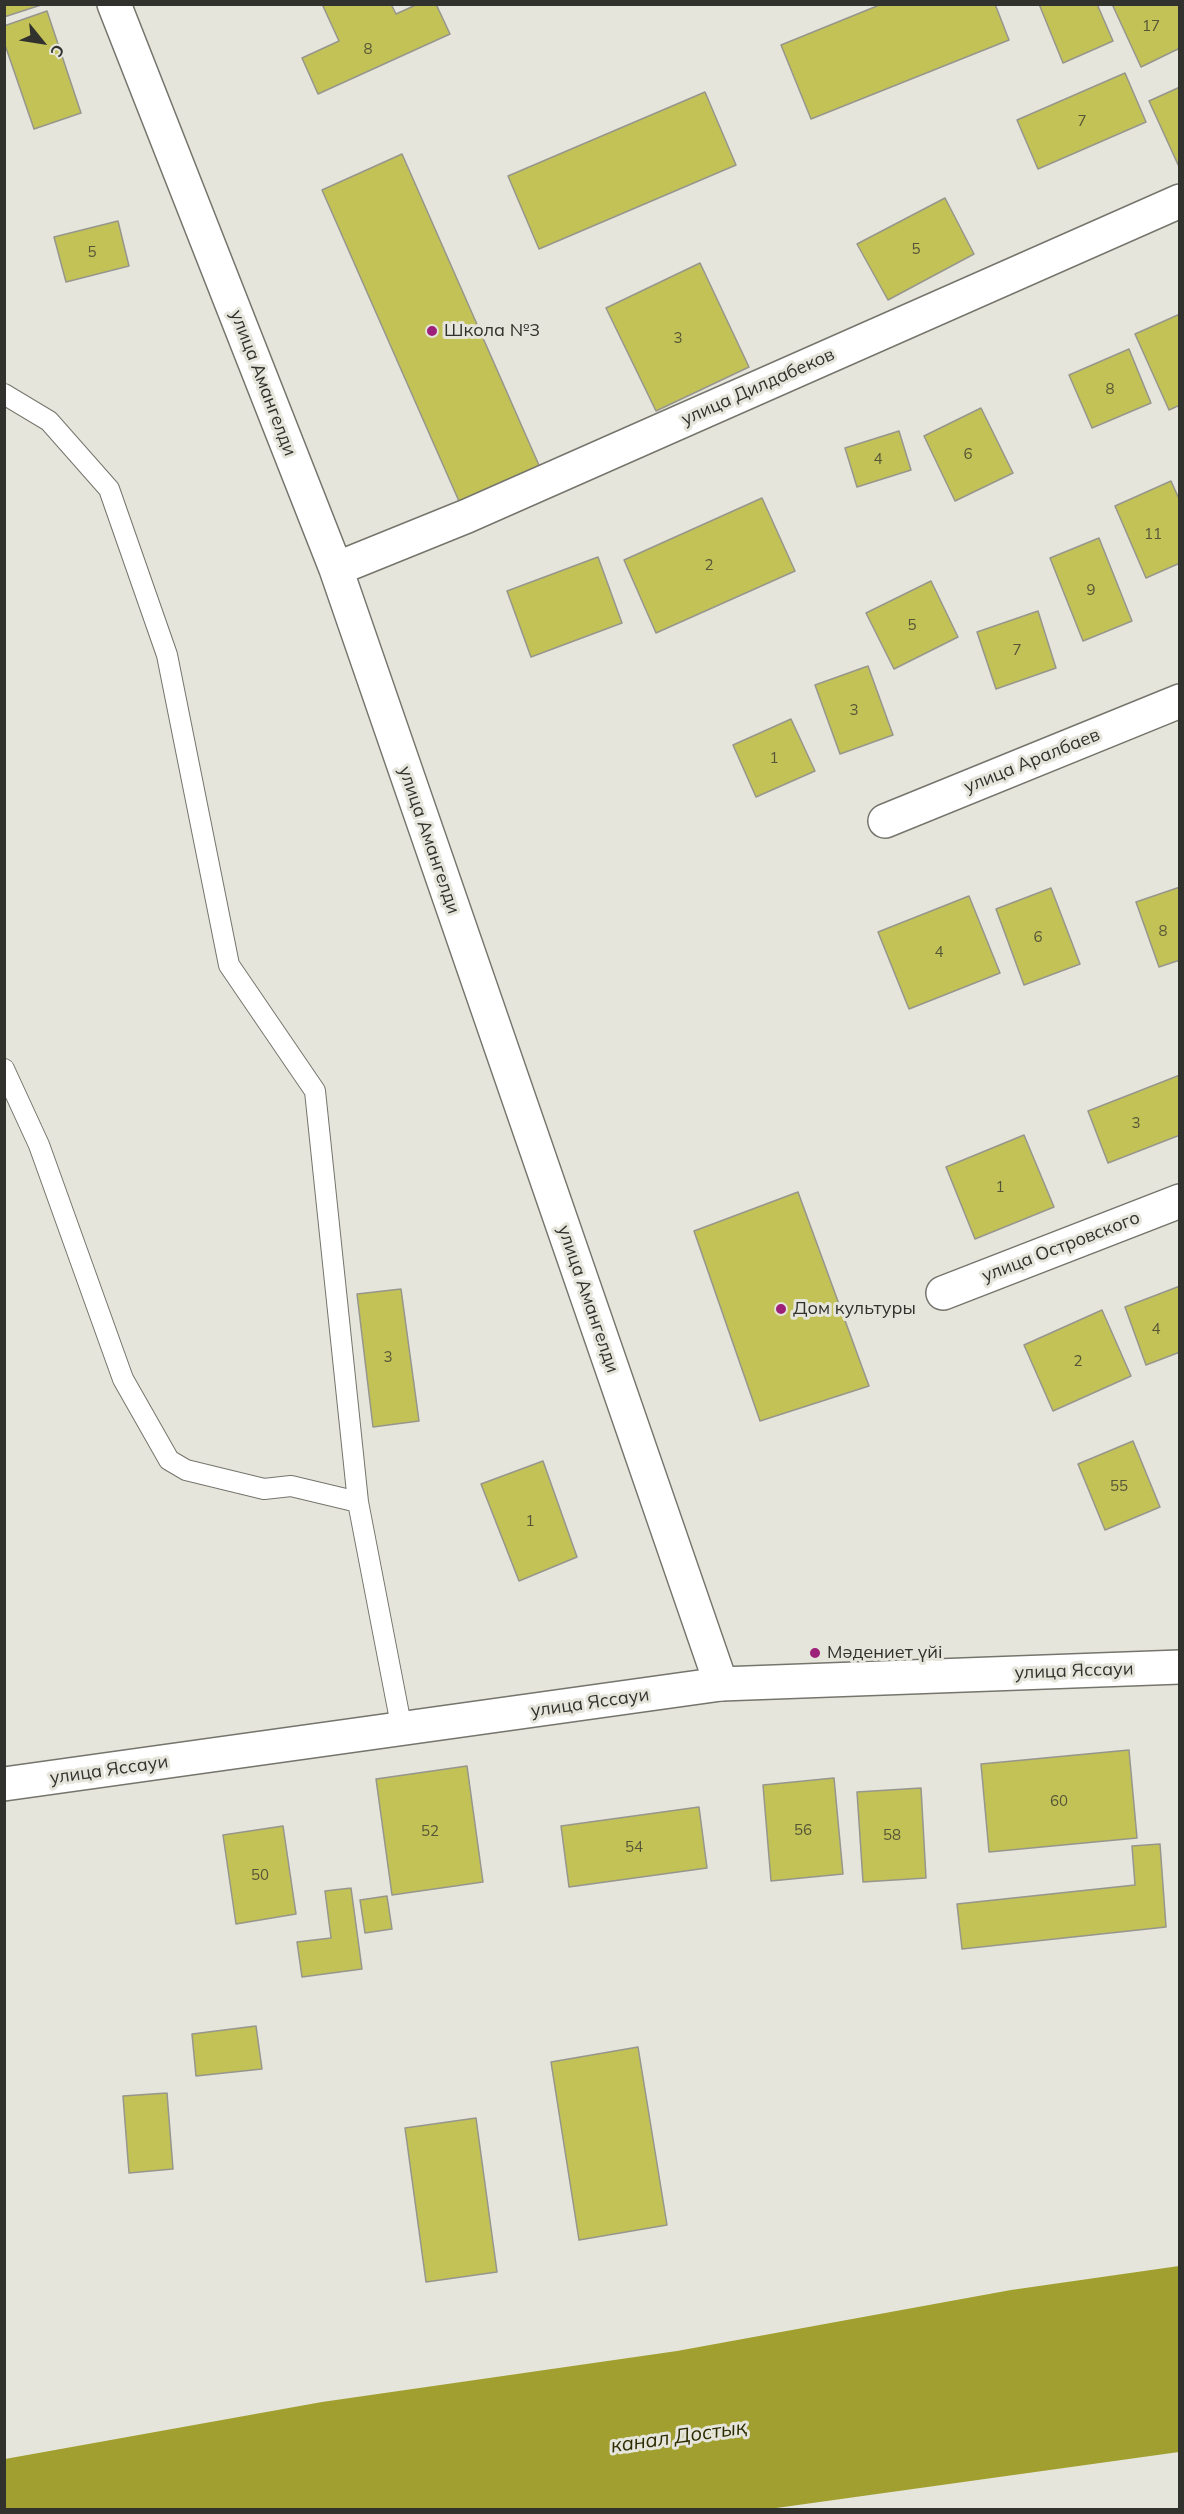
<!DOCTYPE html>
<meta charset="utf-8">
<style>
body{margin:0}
#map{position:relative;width:1184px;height:2514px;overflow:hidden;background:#e5e5db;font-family:Mulish,sans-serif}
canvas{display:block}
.frame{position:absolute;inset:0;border:6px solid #31312d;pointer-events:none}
.north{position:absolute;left:12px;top:12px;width:60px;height:60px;-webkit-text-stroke:4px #e5e5db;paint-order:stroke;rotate:120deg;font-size:16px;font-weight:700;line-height:24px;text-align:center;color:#31312d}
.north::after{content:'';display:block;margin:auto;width:21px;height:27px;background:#31312d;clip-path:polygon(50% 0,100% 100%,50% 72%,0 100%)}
</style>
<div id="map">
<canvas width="1184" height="2514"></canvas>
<div class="frame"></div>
<div class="north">С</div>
</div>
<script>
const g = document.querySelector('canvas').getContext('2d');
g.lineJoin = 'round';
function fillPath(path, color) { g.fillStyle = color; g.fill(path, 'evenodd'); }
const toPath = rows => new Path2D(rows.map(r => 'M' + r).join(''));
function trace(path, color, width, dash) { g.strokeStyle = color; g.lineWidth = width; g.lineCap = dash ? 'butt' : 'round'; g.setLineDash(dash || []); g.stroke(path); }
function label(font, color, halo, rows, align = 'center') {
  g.font = font + ' Mulish,sans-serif'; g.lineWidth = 6; g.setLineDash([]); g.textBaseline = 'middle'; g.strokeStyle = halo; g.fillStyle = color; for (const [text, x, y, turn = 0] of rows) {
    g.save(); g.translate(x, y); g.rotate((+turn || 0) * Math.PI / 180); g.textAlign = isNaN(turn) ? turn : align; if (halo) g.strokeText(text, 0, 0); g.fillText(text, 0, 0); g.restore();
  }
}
fillPath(toPath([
 [1179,2266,1179,2452,762,2510,5,2509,5,2459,322,2402,677,2351,1011,2290]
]), '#a19f30');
const building = toPath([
 [4,4,44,4,4,17,4,4],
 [322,4,391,4,396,14,418,4,436,4,450,34,318,94,302,58,339,41,322,4],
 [882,4,995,4,1009,40,811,119,781,45,882,4],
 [1039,4,1097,4,1113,41,1063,63,1039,4],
 [1112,4,1180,4,1180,48,1141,67,1112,4],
 [47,11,81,113,34,129,4,42,4,26,47,11],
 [1125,73,1146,122,1038,169,1017,120,1125,73],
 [1180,87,1180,169,1149,101,1180,87],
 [705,92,736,165,539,249,508,176,705,92],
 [402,154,542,472,462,508,322,190,402,154],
 [945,198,974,254,888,300,857,244,945,198],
 [118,221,129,266,66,282,54,237,118,221],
 [700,263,749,367,656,411,606,308,700,263],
 [1180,314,1180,405,1169,410,1135,334,1180,314],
 [1129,349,1151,403,1092,428,1069,375,1129,349],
 [981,408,1013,473,955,501,924,436,981,408],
 [899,431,911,470,857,487,845,448,899,431],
 [1171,481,1180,501,1180,563,1146,578,1115,506,1171,481],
 [762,498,795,571,656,633,624,560,762,498],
 [1099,538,1132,621,1083,641,1050,558,1099,538],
 [598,557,622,623,531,657,507,591,598,557],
 [931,581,958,637,894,669,866,613,931,581],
 [1038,611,1056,668,996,689,977,632,1038,611],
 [868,666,893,735,840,754,815,685,868,666],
 [791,719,815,771,756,797,733,745,791,719],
 [1180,887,1180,960,1159,967,1136,902,1180,887],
 [1051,888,1080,964,1024,985,996,909,1051,888],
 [969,896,1000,973,909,1009,878,932,969,896],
 [1180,1075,1180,1135,1108,1163,1088,1111,1180,1075],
 [1024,1135,1054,1207,975,1239,946,1167,1024,1135],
 [798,1192,869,1386,760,1421,694,1231,798,1192],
 [1180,1286,1180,1352,1146,1365,1125,1307,1180,1286],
 [401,1289,419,1421,373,1427,357,1294,401,1289],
 [1102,1310,1131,1376,1053,1411,1024,1345,1102,1310],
 [1133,1441,1160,1507,1105,1530,1078,1464,1133,1441],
 [543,1461,577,1557,519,1581,481,1484,543,1461],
 [1129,1750,1137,1838,989,1852,981,1764,1129,1750],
 [467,1766,483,1882,392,1895,376,1779,467,1766],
 [834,1778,843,1874,771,1881,763,1785,834,1778],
 [921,1788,926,1878,863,1882,857,1792,921,1788],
 [699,1807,707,1868,569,1887,561,1826,699,1807],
 [283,1826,296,1914,236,1924,223,1835,283,1826],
 [1160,1844,1166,1927,962,1949,957,1904,1135,1885,1132,1846,1160,1844],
 [351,1888,362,1969,302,1977,297,1942,331,1938,325,1891,351,1888],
 [387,1896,392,1929,365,1933,360,1900,387,1896],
 [256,2026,262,2069,196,2076,192,2034,256,2026],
 [638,2047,667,2225,579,2240,551,2062,638,2047],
 [167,2093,173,2169,129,2173,123,2096,167,2093],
 [476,2118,497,2272,426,2282,405,2128,476,2118]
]);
fillPath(building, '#c3c257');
trace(building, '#96968d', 1.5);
const lane = toPath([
 [4,394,49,421,109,489,167,655,229,965,315,1091,358,1502],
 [4,1069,39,1145,123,1379,169,1460,186,1470,264,1489,291,1486,358,1502,402,1730]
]);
const street = toPath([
 [114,4,336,569,721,1684],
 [336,569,467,516,1180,201],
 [885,821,1180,701],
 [943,1293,1180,1201]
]);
const secondary = toPath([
 [4,1784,721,1684,1180,1667]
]);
trace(lane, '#75756d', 22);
trace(street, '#75756d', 36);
trace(secondary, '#75756d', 36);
trace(lane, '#fff', 20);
trace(street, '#fff', 33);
trace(secondary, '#fff', 33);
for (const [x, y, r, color] of [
 [432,331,6,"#9d2178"],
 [781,1309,6,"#9d2178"],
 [815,1653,6,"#9d2178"]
]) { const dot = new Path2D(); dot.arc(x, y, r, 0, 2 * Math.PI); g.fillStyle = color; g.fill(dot); trace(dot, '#e5e5db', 2); }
label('15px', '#565538', null, [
 ["17",1151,26],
 ["8",368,49],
 ["7",1082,121],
 ["5",916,249],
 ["5",92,252],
 ["3",678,338],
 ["8",1110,389],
 ["6",968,454],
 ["4",878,459],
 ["11",1153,534],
 ["2",709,565],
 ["9",1091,590],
 ["5",912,625],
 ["7",1017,650],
 ["3",854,710],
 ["1",774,758],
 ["8",1163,931],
 ["6",1038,937],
 ["4",939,952],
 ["3",1136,1123],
 ["1",1000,1187],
 ["4",1156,1329],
 ["3",388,1357],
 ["2",1078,1361],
 ["55",1119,1486],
 ["1",530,1521],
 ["60",1059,1801],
 ["56",803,1830],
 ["52",430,1831],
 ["58",892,1835],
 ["54",634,1847],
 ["50",260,1875]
]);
label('18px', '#31312d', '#e5e5db', [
 ["Школа №3",444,331],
 ["Дом культуры",793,1309],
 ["Мәдениет үйі",827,1653]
], 'left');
label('18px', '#31312d', '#e5e5db', [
 ["улица Амангелди",263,383,69],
 ["улица Дилдабеков",758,387,-24],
 ["улица Аралбаев",1032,761,-22],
 ["улица Амангелди",429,840,71],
 ["улица Островского",1061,1247,-21],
 ["улица Амангелди",588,1299,71],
 ["улица Яссауи",1074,1671,-2],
 ["улица Яссауи",590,1703,-8],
 ["улица Яссауи",109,1770,-8]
]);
label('italic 20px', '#2d2c00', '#e5e5db', [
 ["канал Достық",679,2437,-8]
]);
</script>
